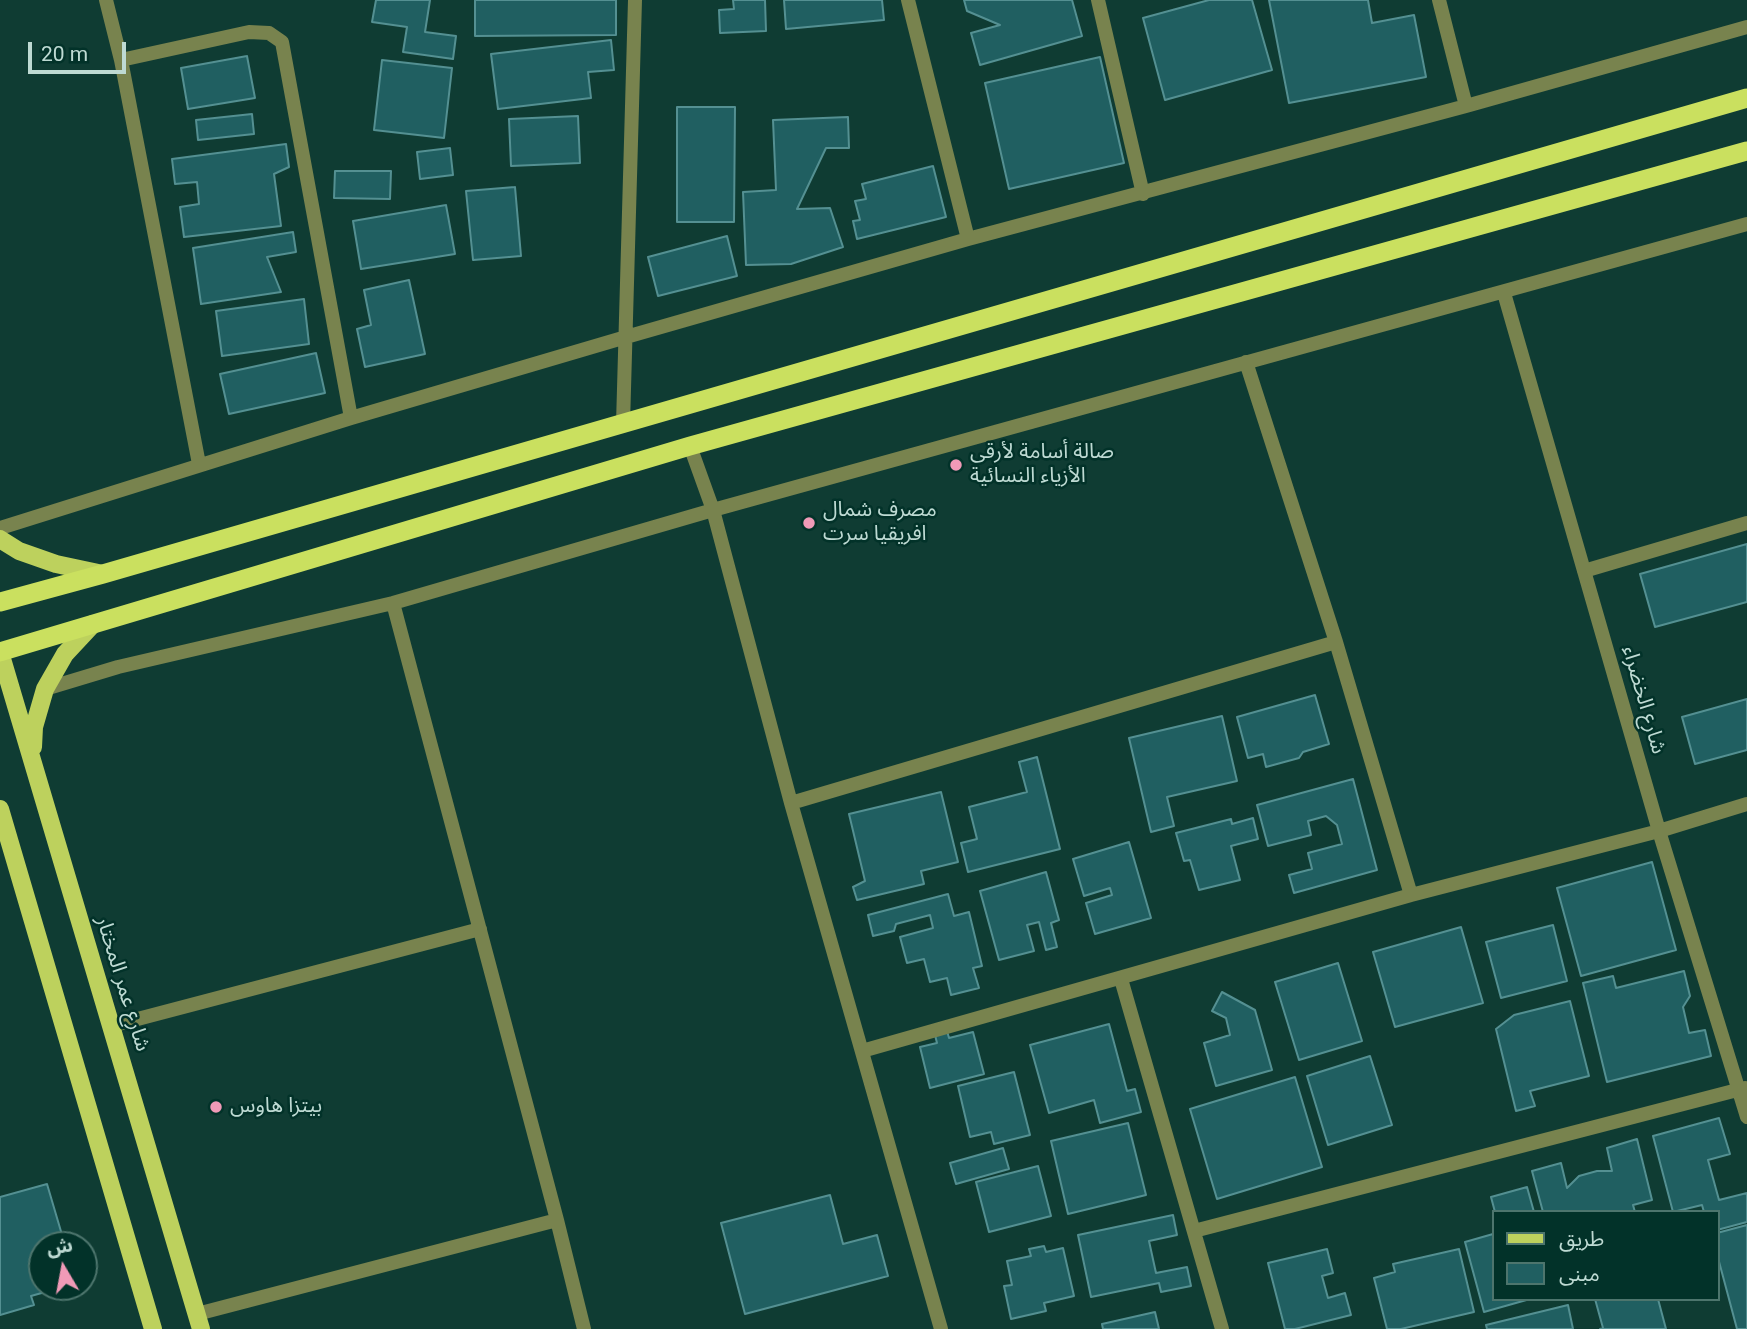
<!DOCTYPE html>
<meta charset="utf-8">
<style>
body{margin:0}
#map{position:relative;width:1747px;height:1329px;overflow:hidden;background:#0f3c33;font-family:Roboto,"Noto Sans Arabic",sans-serif}
canvas{display:block}
.legend{position:absolute;left:1492px;top:1210px;width:228px;height:91px;box-sizing:border-box;background:#023229;border:2px solid #4d756d;margin:0;padding:9px 12px;list-style:none;font-size:21px;color:#bedad3}
.legend li{display:flex;align-items:center;gap:14px;height:35px}
.legend b{width:35px;border:2px solid #4d756d}
.north{position:absolute;left:28px;top:1231px;width:70px;height:70px;box-sizing:border-box;background:#023229;border:2px solid #4d756d;border-radius:50%;rotate:350deg;font-size:19px;font-weight:700;line-height:28px;text-align:center;color:#bedad3}
.north::after{content:'';display:block;margin:auto;width:24px;height:32px;background:#f09ab7;clip-path:polygon(50% 0,100% 100%,50% 72%,0 100%)}
.scale{position:absolute;left:28px;top:42px;width:98px;height:32px;box-sizing:border-box;border:4px solid #bedad3;border-top:0;padding-left:9px;font-size:21px;line-height:24px;white-space:nowrap;color:#bedad3;-webkit-text-stroke:5px #023229;paint-order:stroke}
</style>
<div id="map">
<canvas width="1747" height="1329"></canvas>
<ul class="legend">
<li><b style="height:9px;background:#bdd15d"></b>طريق</li>
<li><b style="height:19px;background:#205f61"></b>مبنى</li>
</ul>
<div class="north">ش</div>
<div class="scale">20 m</div>
</div>
<script>
const g = document.querySelector('canvas').getContext('2d');
g.lineJoin = 'round';
function fillPath(path, color) { g.fillStyle = color; g.fill(path, 'evenodd'); }
const toPath = rows => new Path2D(rows.map(r => 'M' + r).join(''));
function trace(path, color, width, dash) { g.strokeStyle = color; g.lineWidth = width; g.lineCap = dash ? 'butt' : 'round'; g.setLineDash(dash || []); g.stroke(path); }
function label(font, color, halo, rows, align = 'center') {
  g.font = font + ' Roboto,"Noto Sans Arabic",sans-serif'; g.lineWidth = 5; g.setLineDash([]); g.textBaseline = 'middle'; g.strokeStyle = halo; g.fillStyle = color; for (const [text, x, y, turn = 0] of rows) {
    g.save(); g.translate(x, y); g.rotate((+turn || 0) * Math.PI / 180); g.textAlign = isNaN(turn) ? turn : align; if (halo) g.strokeText(text, 0, 0); g.fillText(text, 0, 0); g.restore();
  }
}
const building = toPath([
 [376,0,430,0,425,32,456,36,453,59,403,52,407,27,372,22,376,0],
 [475,0,616,0,616,35,475,36,475,0],
 [733,0,765,0,766,31,720,33,719,10,734,9,733,0],
 [784,0,882,0,884,20,786,29,784,0],
 [964,0,1072,0,1082,36,980,65,971,33,1000,25,967,11,964,0],
 [1209,0,1252,0,1272,70,1165,100,1143,18,1209,0],
 [1269,0,1368,0,1372,23,1414,15,1426,77,1289,103,1269,0],
 [611,40,614,70,588,72,591,98,498,109,491,54,611,40],
 [247,56,255,98,188,109,181,68,247,56],
 [1100,57,1124,163,1009,189,985,83,1100,57],
 [382,60,452,68,444,138,374,130,382,60],
 [677,107,735,107,734,222,677,222,677,107],
 [252,114,254,134,198,140,196,120,252,114],
 [578,116,580,163,511,166,509,119,578,116],
 [848,117,849,148,826,148,797,209,830,208,843,247,791,264,746,265,743,192,776,190,773,120,848,117],
 [286,144,289,167,274,174,281,226,184,237,180,207,199,204,197,182,175,184,172,159,286,144],
 [450,148,453,175,420,179,417,152,450,148],
 [933,166,946,217,857,239,853,221,860,220,855,201,866,199,862,184,933,166],
 [335,171,391,171,390,199,334,198,335,171],
 [515,187,521,256,473,260,466,191,515,187],
 [446,205,455,254,361,269,353,221,446,205],
 [293,232,296,252,267,257,281,292,201,304,193,248,293,232],
 [727,236,737,276,658,296,648,257,727,236],
 [409,280,425,354,365,367,357,329,371,325,364,290,409,280],
 [304,299,309,344,222,356,216,311,304,299],
 [316,353,325,393,229,414,220,374,316,353],
 [1747,544,1747,602,1655,627,1640,574,1747,544],
 [1315,695,1329,744,1303,752,1299,758,1266,767,1263,754,1248,758,1237,717,1315,695],
 [1747,699,1747,750,1695,764,1682,717,1747,699],
 [1222,716,1237,781,1167,797,1174,826,1151,832,1129,738,1222,716],
 [1037,757,1060,849,968,872,961,843,977,839,969,807,1027,792,1019,762,1037,757],
 [1353,779,1377,870,1294,893,1289,875,1312,869,1308,853,1342,844,1337,825,1326,816,1308,821,1311,835,1268,846,1257,805,1353,779],
 [941,792,958,862,921,871,924,884,857,900,853,887,865,881,849,814,941,792],
 [1253,818,1258,839,1231,846,1240,880,1199,890,1190,860,1184,861,1176,833,1231,819,1232,824,1253,818],
 [1129,842,1151,918,1095,934,1086,903,1112,895,1110,888,1084,896,1073,859,1129,842],
 [1652,862,1676,950,1581,976,1557,888,1652,862],
 [1046,872,1059,920,1051,923,1057,947,1046,950,1039,922,1027,925,1034,951,999,960,980,891,1046,872],
 [948,894,954,916,969,912,982,966,973,968,979,988,951,995,947,978,930,982,924,959,907,963,900,937,933,928,930,915,896,924,894,931,873,936,868,915,948,894],
 [1553,925,1567,981,1501,998,1486,942,1553,925],
 [1461,927,1483,1003,1395,1027,1373,952,1461,927],
 [1338,963,1362,1041,1299,1060,1275,982,1338,963],
 [1684,971,1690,996,1683,1007,1689,1033,1705,1030,1711,1056,1607,1082,1583,983,1613,976,1616,988,1684,971],
 [1222,992,1255,1010,1272,1070,1216,1086,1204,1043,1230,1035,1226,1018,1212,1011,1222,992],
 [1570,1001,1589,1076,1530,1091,1535,1106,1516,1111,1496,1029,1514,1015,1570,1001],
 [1109,1024,1127,1091,1135,1089,1141,1112,1100,1123,1094,1100,1049,1113,1030,1045,1109,1024],
 [947,1031,949,1038,973,1032,984,1074,930,1088,920,1047,937,1043,935,1035,947,1031],
 [1370,1056,1392,1125,1328,1145,1307,1076,1370,1056],
 [1014,1072,1030,1135,994,1144,991,1132,970,1137,958,1086,1014,1072],
 [1295,1077,1322,1167,1217,1199,1190,1109,1295,1077],
 [1719,1118,1730,1154,1708,1160,1719,1200,1747,1193,1747,1222,1717,1230,1717,1212,1704,1212,1702,1205,1673,1212,1653,1136,1719,1118],
 [1128,1123,1146,1195,1068,1214,1051,1141,1128,1123],
 [1637,1139,1652,1200,1633,1205,1635,1212,1543,1212,1532,1171,1561,1163,1567,1188,1579,1176,1597,1171,1612,1171,1607,1148,1637,1139],
 [1003,1148,1009,1169,956,1184,950,1163,1003,1148],
 [1038,1166,1051,1216,989,1232,976,1182,1038,1166],
 [47,1184,65,1245,42,1245,42,1287,63,1287,31,1296,34,1305,0,1315,0,1197,47,1184],
 [1527,1187,1534,1212,1495,1212,1491,1197,1527,1187],
 [830,1195,843,1244,877,1235,888,1276,745,1314,721,1223,830,1195],
 [1173,1215,1177,1235,1149,1241,1156,1273,1187,1267,1191,1286,1161,1292,1159,1283,1091,1297,1078,1235,1173,1215],
 [1747,1225,1747,1329,1737,1329,1717,1254,1717,1233,1747,1225],
 [1493,1234,1493,1299,1530,1299,1484,1312,1465,1242,1493,1234],
 [1044,1246,1046,1252,1063,1248,1074,1296,1044,1303,1046,1311,1011,1319,1004,1286,1012,1285,1007,1261,1031,1256,1029,1249,1044,1246],
 [1327,1249,1333,1273,1322,1276,1328,1298,1345,1293,1351,1315,1295,1329,1285,1329,1268,1263,1327,1249],
 [1459,1249,1474,1312,1401,1329,1387,1329,1374,1278,1395,1272,1393,1264,1459,1249],
 [1595,1299,1658,1299,1666,1329,1600,1329,1603,1328,1595,1299],
 [1568,1305,1573,1329,1487,1329,1486,1325,1568,1305],
 [1155,1312,1159,1329,1103,1329,1102,1324,1155,1312]
]);
fillPath(building, '#205f61');
trace(building, '#549092', 2);
trace(toPath([
 [106,0,121,60,199,464],
 [908,0,968,239],
 [1098,0,1143,194],
 [1439,0,1466,106],
 [121,60,249,32,269,33,282,42,351,418],
 [1504,293,1659,831,1747,1117],
 [1246,362,1336,642,1411,895],
 [623,424,635,0],
 [690,446,713,510,791,803,941,1329],
 [0,528,351,418,626,337,968,239,1466,106,1747,27],
 [1584,571,1747,523],
 [393,603,557,1220,584,1329],
 [45,689,118,667,393,603,713,510,1747,224],
 [791,803,1336,642],
 [1121,979,1222,1329],
 [111,1026,480,929],
 [862,1051,1411,895,1659,831,1747,804],
 [1194,1231,1745,1088],
 [197,1314,557,1220]
]), '#78834e', 14);
trace(toPath([
 [0,539,19,551,56,564,103,574],
 [0,652,201,1329],
 [33,747,34,727,45,689,65,654,93,624],
 [0,809,153,1329]
]), '#bdd15d', 18);
trace(toPath([
 [0,602,103,574,1747,98],
 [0,652,690,446,1747,151]
]), '#cae05f', 19);
for (const [x, y, r, color] of [
 [956,465,7,"#f09ab7"],
 [809,523,7,"#f09ab7"],
 [216,1107,7,"#f09ab7"]
]) { const dot = new Path2D(); dot.arc(x, y, r, 0, 2 * Math.PI); g.fillStyle = color; g.fill(dot); trace(dot, '#023229', 2.5); }
label('21px', '#bedad3', '#023229', [
 ["صالة أسامة لأرقى",970,453],
 ["الأزياء النسائية",970,477],
 ["مصرف شمال",823,511],
 ["افريقيا سرت",823,535],
 ["بيتزا هاوس",230,1107]
], 'left');
label('21px', '#bedad3', '#023229', [
 ["شارع الخضراء",1643,700,74],
 ["شارع عمر المختار",122,984,73]
]);
</script>
